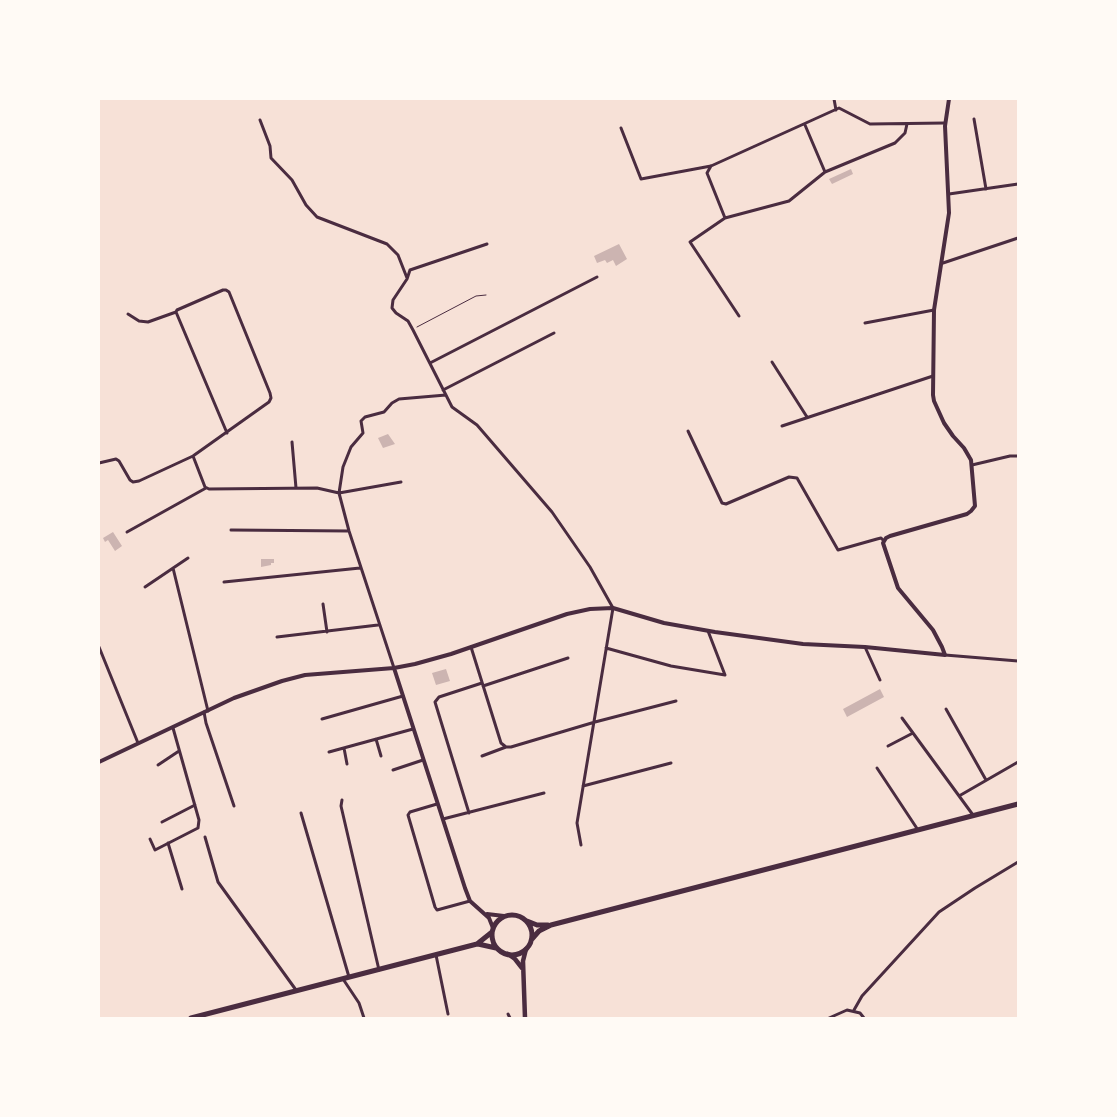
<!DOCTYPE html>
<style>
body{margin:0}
#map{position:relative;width:1117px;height:1117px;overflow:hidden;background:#f7e1d7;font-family:"IBM Plex Sans",sans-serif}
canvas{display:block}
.frame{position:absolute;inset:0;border:100px solid #fffaf5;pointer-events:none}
</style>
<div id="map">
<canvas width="1117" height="1117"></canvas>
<div class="frame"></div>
</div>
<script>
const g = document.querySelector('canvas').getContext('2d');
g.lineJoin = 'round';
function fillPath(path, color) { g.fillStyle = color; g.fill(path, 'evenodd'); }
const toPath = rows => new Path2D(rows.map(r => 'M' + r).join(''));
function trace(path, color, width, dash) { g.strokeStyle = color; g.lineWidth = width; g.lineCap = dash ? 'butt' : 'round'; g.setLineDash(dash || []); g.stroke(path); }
fillPath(toPath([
 [851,169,853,174,832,184,829,179],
 [619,244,627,259,616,266,613,260,607,263,605,260,597,263,594,256],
 [388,434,395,444,383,448,378,438],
 [113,532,122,546,115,551,108,540,105,542,103,538],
 [261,559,274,559,274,563,271,563,271,565,261,567],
 [446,669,450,681,436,685,432,673],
 [880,689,884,697,847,717,843,709]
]), '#ccb4b1');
trace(toPath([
 [417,327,476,296,486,295]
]), '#4a2c40', 1);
trace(toPath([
 [834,99,836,110],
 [974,119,986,189],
 [260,120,270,146,271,158,292,180,306,205,317,217,387,244,398,255,407,278],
 [805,125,825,172],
 [621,128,641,179,711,166,839,108,870,124,945,123],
 [711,166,707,173,725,218],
 [949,194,1018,184],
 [487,244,410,270,407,279,393,300,392,308,396,313,408,321,413,330,452,407,477,425,552,512,590,567,613,608,577,823,581,845],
 [943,263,1018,238],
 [176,312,227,433],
 [739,316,690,242,725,218,789,201,825,172,895,143,905,133,907,124],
 [865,323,934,310],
 [772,362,807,417],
 [430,363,597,277],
 [443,390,554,333],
 [782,426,933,376],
 [688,431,722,503,726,504,789,477,797,478,838,550,877,539,881,538,884,541],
 [292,442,296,488],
 [193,456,205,487,209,489,317,488,339,493,401,482],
 [99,463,116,459,119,461,130,480,133,482,139,481,193,456,269,402,271,398,270,393,229,292,226,290,223,290,177,310,176,312,148,322,139,321,128,314],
 [972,465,1010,456,1018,456],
 [231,530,349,531],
 [127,532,206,488],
 [173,568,208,711],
 [224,582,360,568],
 [145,587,188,558],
 [323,604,327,632],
 [277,637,378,625],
 [99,647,138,743],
 [471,647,501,743,506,747],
 [865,647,880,680],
 [606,648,671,666,725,675,708,631],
 [945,655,1018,661],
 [394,668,349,531,339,493,343,467,351,447,363,433,361,421,365,417,384,412,392,403,399,399,446,395],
 [483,686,568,658],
 [946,709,986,780],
 [204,712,206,723,234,806],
 [902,718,973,815],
 [322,719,403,696],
 [376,739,381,756],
 [888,746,913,733],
 [344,748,347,764],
 [329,752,413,729],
 [482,756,506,747,511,747,595,722,676,701],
 [158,765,179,751],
 [877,768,918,830],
 [393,770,423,760],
 [583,786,671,763],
 [959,796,1018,762],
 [342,800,341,806,379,970],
 [437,804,410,812,408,815,435,907,437,910,470,901],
 [301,813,349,977],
 [469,813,435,702,439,697,482,683],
 [443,819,544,793],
 [162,822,195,805],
 [205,837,218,882,296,990],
 [150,839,155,850,198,828,199,820,173,728],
 [168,843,182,889],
 [436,955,448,1014],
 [343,979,359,1003,364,1018],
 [854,1010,862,996,939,912,975,888,1018,862],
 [508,1014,510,1018],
 [829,1018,847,1010,860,1013,864,1018]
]), '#4a2c40', 3);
trace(toPath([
 [394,668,465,888,470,901,489,918,493,928],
 [99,762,234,698,282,681,305,675,394,668,415,664,451,654,567,614,590,609,613,608,664,623,715,632,803,644,865,647,945,655,942,647,933,630,898,588,883,543,886,538,890,536,967,514,971,511,975,506,971,460,964,448,953,436,944,423,934,401,933,395,934,310,949,213,945,126,949,99],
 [487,914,504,916]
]), '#4a2c40', 4);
trace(toPath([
 [508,954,515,959,522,968],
 [525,1018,523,961,526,949]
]), '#4a2c40', 4.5);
trace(toPath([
 '492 935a20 20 0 1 1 40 0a20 20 0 1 1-40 0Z',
 [527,921,537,925,548,925],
 [532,939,539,931,551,925,1018,804],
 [478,944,496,948],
 [191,1018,477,944,492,932]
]), '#4a2c40', 5);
</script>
